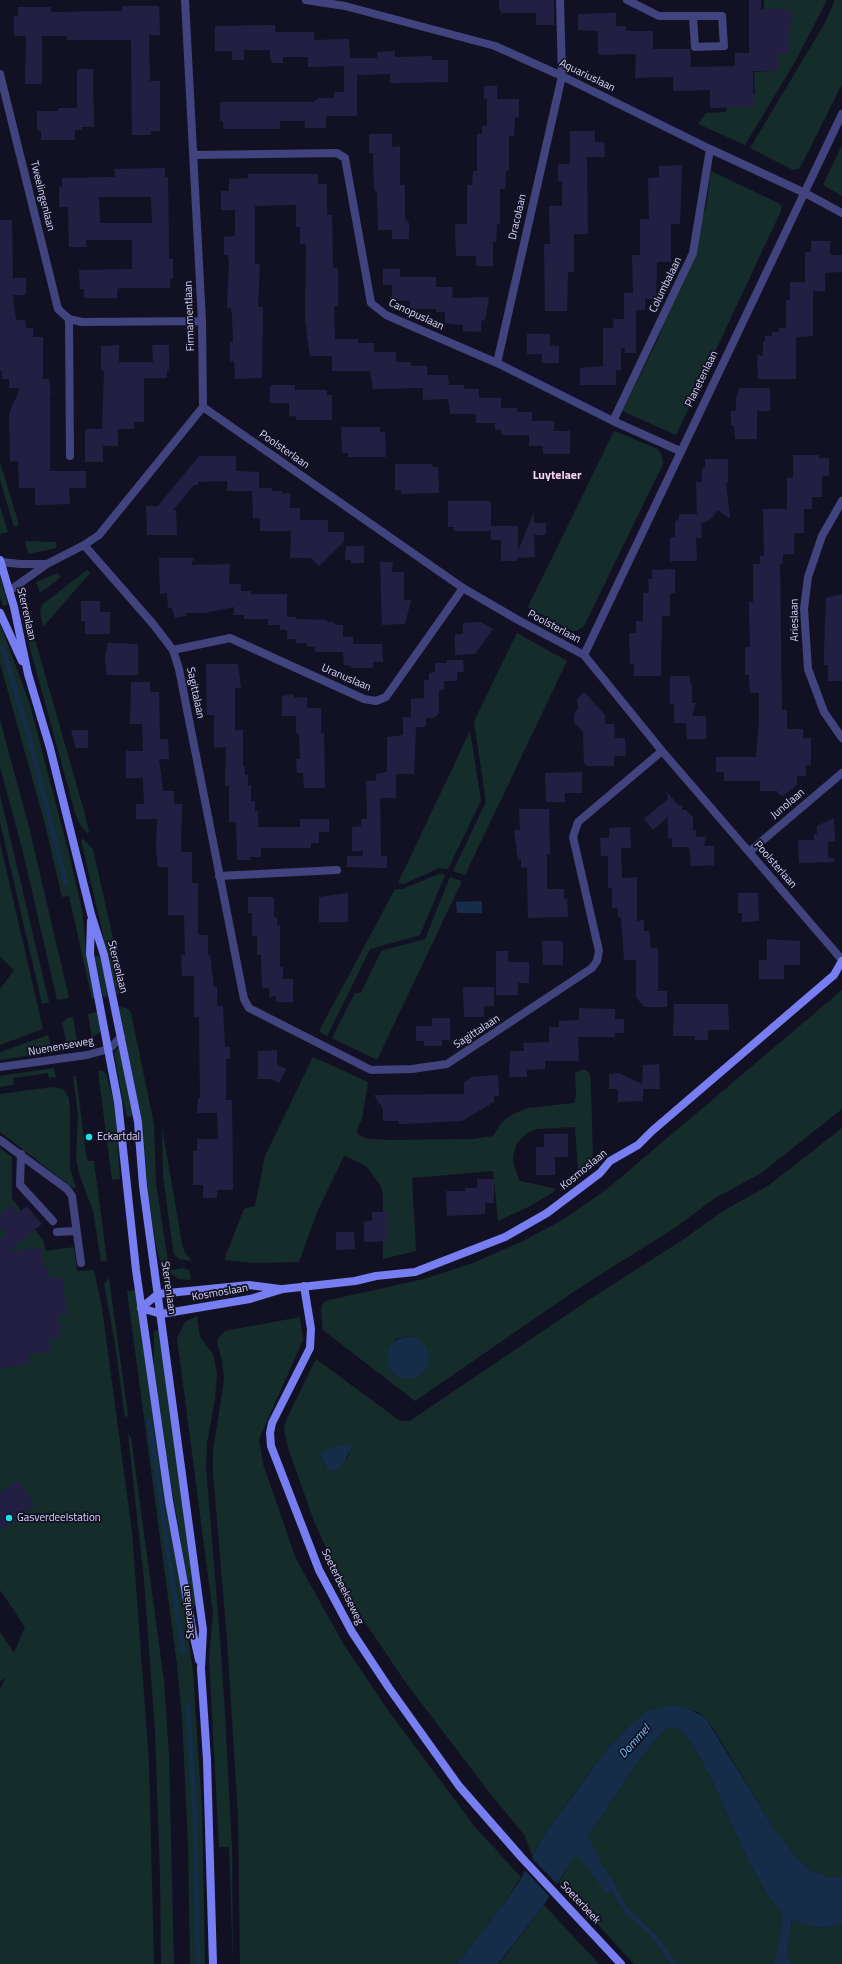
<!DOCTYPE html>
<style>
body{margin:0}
canvas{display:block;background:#121123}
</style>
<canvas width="842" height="1964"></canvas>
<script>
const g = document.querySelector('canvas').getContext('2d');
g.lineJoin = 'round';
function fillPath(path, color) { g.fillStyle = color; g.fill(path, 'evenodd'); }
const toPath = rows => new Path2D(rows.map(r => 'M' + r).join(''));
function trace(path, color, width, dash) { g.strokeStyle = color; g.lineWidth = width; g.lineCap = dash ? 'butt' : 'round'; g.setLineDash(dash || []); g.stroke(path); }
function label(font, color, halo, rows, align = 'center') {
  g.font = font + ' "Titillium Web",sans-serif'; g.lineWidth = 3.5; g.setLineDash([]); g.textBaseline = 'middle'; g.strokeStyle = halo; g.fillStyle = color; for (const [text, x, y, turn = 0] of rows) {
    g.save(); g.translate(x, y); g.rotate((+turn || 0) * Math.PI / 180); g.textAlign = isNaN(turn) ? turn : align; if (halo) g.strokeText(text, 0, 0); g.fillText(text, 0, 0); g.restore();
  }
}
fillPath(toPath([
 [764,0,827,0,796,60,745,145,698,124,706,113,726,112,729,96,755,94,754,72,770,71,768,32,789,31,788,12,764,12],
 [835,0,842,0,842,84,804,160,799,169,793,170,750,148,825,23],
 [842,145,842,196,823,185],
 [711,171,778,203,781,205,781,211,676,435,622,411,657,341,682,280,706,207],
 [614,431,658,449,662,456,663,464,584,626,578,630,572,631,528,607],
 [0,462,19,525,14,527,0,480],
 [0,506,8,532,0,534],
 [25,541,56,542,56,548,28,554],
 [87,570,90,573,43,627,40,610,43,604],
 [58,573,61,577,40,593,36,582],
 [0,577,8,604,3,606,0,597],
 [30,613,34,636,84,811,89,832,88,834,81,826,76,816,21,615],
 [0,623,30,705,68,850,82,909,88,968,95,999,92,999,69,896,62,897,45,824,0,663],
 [517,633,567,661,465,875,453,871,486,802,474,721],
 [0,720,29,827,69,998,57,1000,22,848,0,767],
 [470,731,481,801,448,869,439,868,404,884,398,883],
 [0,795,49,1002,42,1004,0,822],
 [83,839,93,849,125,992,117,994,81,840],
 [0,843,43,1029,0,1045,0,989,14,970,0,957],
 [439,874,445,875,420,935,370,949,327,1036,319,1031,395,889,402,889],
 [450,877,462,881,377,1060,332,1038,355,993,361,993,381,951,425,939],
 [100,956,109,996,103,997,95,957],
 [842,990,842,1109,760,1174,715,1198,676,1227,576,1290,415,1401,323,1330,321,1312,322,1305,325,1301,424,1279,473,1263,521,1242,564,1219,607,1189],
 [409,1336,398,1377,389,1368,396,1339],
 [119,1007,127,1008,131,1013,154,1124,156,1183,168,1261,160,1262,155,1240,148,1194,143,1128],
 [97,1012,101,1031,92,1038,88,1014],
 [73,1017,78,1047,68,1049,62,1023,67,1018],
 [48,1035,52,1052,0,1060,0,1052],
 [119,1047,133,1116,127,1117,122,1097,114,1052],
 [313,1057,368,1082,362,1119,357,1130,358,1134,365,1138,385,1140,473,1139,493,1136,501,1123,513,1114,528,1108,574,1103,576,1095,575,1073,581,1070,586,1070,590,1074,591,1088,593,1161,578,1172,575,1127,537,1129,527,1133,516,1144,513,1157,514,1166,520,1181,557,1189,552,1193,530,1206,498,1221,493,1171,412,1178,416,1251,383,1259,383,1196,381,1186,366,1166,348,1157,344,1156,318,1210,299,1262,254,1263,224,1260,244,1209,255,1206,265,1156],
 [54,1068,56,1077,49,1078,48,1073,13,1078,14,1085,0,1087,0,1076],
 [98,1071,103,1071,106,1074,115,1106,120,1179,112,1180],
 [76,1076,87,1161,94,1161,107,1261,101,1261,93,1211,79,1173,76,1159,78,1115,73,1077],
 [53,1087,63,1089,69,1098,70,1112,70,1169,76,1187,73,1188,0,1132,0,1094],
 [162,1127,182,1244,185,1253,192,1261,179,1259,174,1254,173,1249,163,1176],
 [842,1128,842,1876,828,1877,812,1871,798,1859,775,1830,713,1728,705,1717,696,1711,630,1725,609,1746,583,1781,542,1838,532,1856,525,1836,489,1792,406,1683,363,1619,334,1566,314,1521,288,1448,284,1429,286,1420,316,1359,400,1421,410,1421,584,1303,684,1239,723,1211,768,1186],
 [350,1453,343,1465,327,1469,320,1455],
 [0,1148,12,1157,12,1198,44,1242,45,1251,74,1247,77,1271,94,1270,102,1308,132,1532,149,1762,154,1964,0,1964,0,1690,5,1678,0,1681,0,1632,14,1653,25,1627,0,1590],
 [183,1268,189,1270,191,1280,179,1279,167,1271],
 [109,1278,128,1415,125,1418,115,1344,104,1284],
 [135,1290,165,1500,183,1599,193,1673,202,1809,205,1964,190,1964,188,1843,182,1717,177,1664,127,1291],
 [197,1316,200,1337,213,1354,217,1373,215,1399,207,1443,206,1466,221,1651,225,1714,232,1847,233,1964,229,1847,219,1847,209,1657,213,1614,177,1338,185,1322],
 [300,1317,303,1340,259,1439,263,1464,296,1559,344,1645,387,1709,475,1827,521,1877,503,1905,457,1964,240,1964,238,1816,227,1639,213,1474,213,1451,224,1380,222,1360,217,1343,218,1338,225,1331],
 [159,1330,196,1605,192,1606,171,1484,154,1367,154,1331],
 [128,1434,131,1437,164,1681,169,1755,174,1964,161,1964,160,1876,155,1731,144,1580],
 [672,1728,681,1730,694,1747,711,1778,749,1863,772,1902,780,1910,783,1919,774,1964,634,1964,559,1882,576,1852,591,1871,617,1886,585,1841,638,1761,665,1730],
 [544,1905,599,1964,499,1964],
 [792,1920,813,1927,822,1928,842,1924,842,1964,792,1964,787,1956]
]), '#142c2a');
fillPath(toPath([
 [482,901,482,913,457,913,456,902],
 '387 1358a21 21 0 1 1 42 0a21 21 0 1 1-42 0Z',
 [348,1444,352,1446,343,1465,333,1471,327,1469,320,1454,336,1446],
 [668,1706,682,1706,705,1717,775,1830,798,1859,812,1871,828,1877,842,1876,842,1924,822,1928,813,1927,792,1920,787,1956,792,1964,774,1964,783,1919,780,1910,772,1902,749,1863,711,1778,694,1747,681,1730,672,1728,665,1730,638,1761,585,1841,617,1886,607,1894,576,1853,544,1905,498,1964,457,1964,503,1905,519,1882,542,1838,609,1746,630,1725,646,1712]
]), '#152d49');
fillPath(toPath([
 [530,1856,559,1886,551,1898,524,1869]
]), '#121123');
trace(toPath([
 [3,648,29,737,66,883],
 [149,1421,183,1652],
 [188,1705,195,1818,198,1964],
 [583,1835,588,1841,598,1861],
 [610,1884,627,1911,655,1937,674,1964]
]), '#152d49', 5);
fillPath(toPath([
 [499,0,554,0,554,25,536,25,536,13,501,13,499,8],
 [749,0,761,0,761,9,791,9,791,27,789,27,789,54,777,54,777,71,753,71,753,107,710,108,710,90,673,91,673,77,635,78,636,54,598,55,598,31,578,30,578,14,616,13,616,26,626,26,626,31,653,31,653,49,690,49,691,67,735,66,735,53,749,53],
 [122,6,159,6,160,35,149,35,150,81,160,81,160,131,151,131,151,135,132,135,131,40,67,40,67,36,42,36,42,84,25,84,26,36,14,36,14,16,18,16,18,7,51,7,51,12,122,11],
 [275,25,275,32,314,32,314,40,349,39,350,58,377,58,377,52,395,51,395,57,432,56,432,60,448,60,448,82,390,83,390,74,357,75,357,116,326,116,326,128,305,128,305,121,280,121,280,129,223,129,223,121,220,121,220,102,314,102,318,98,334,98,334,92,344,92,344,66,308,67,308,57,283,57,283,63,273,63,270,59,270,50,244,50,244,60,232,60,232,51,215,51,215,26],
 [77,69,93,69,94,127,82,127,82,130,75,130,75,140,41,140,41,131,37,131,37,111,58,111,58,108,77,108],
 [484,86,497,86,497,99,484,99],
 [487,99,519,99,519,118,515,117,514,136,509,136,509,171,506,171,505,189,500,189,500,224,497,224,496,242,493,242,493,266,476,266,476,256,456,256,455,224,467,224,467,185,472,185,473,171,477,171,477,134,482,134,482,126,487,126],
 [570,131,595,131,595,142,604,142,605,157,587,157,588,234,574,234,574,272,568,272,567,311,545,311,544,244,550,244,549,206,562,206,562,181,558,181,558,164,570,164],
 [369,134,392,134,392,147,400,146,400,185,405,185,405,219,409,223,409,239,392,239,392,230,378,230,377,191,374,191,373,153,369,153],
 [682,165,680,224,671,224,671,262,657,262,656,299,645,299,645,310,636,310,636,353,625,353,624,346,624,348,621,348,621,370,616,370,616,385,580,385,580,368,603,366,603,328,613,328,614,319,624,319,624,293,633,293,632,255,640,255,640,219,649,219,648,178,659,177,659,166],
 [165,168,165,177,168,177,169,259,173,259,173,279,170,279,170,288,121,288,117,289,117,298,84,298,84,289,80,289,79,270,132,269,132,240,86,240,86,247,69,247,68,207,59,207,59,187,62,187,62,178,115,177,114,169],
 [99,197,151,197,152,223,100,223],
 [248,174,318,174,318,184,327,184,327,215,332,215,333,268,338,268,338,306,334,306,335,339,358,339,358,343,374,343,374,352,396,352,396,362,411,362,411,366,427,366,427,375,448,375,449,385,464,385,464,389,479,389,479,398,501,398,501,408,517,408,517,412,532,412,532,421,554,421,554,431,570,431,570,454,543,454,543,446,529,446,529,435,501,435,501,430,495,430,495,423,476,423,476,414,450,414,448,399,423,400,423,388,373,389,370,371,332,371,332,356,310,356,305,321,306,244,300,244,300,227,296,227,296,205,255,206,255,264,260,264,258,307,263,307,262,378,235,379,234,361,230,361,230,342,233,342,232,317,231,308,227,308,229,264,228,255,224,255,224,237,235,236,235,210,221,210,221,191,229,191,229,179,248,178],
 [0,220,12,220,13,278,26,278,26,295,13,295,16,320,25,320,26,328,33,328,33,337,43,337,43,379,49,379,51,396,50,396,50,471,86,471,86,488,69,488,70,504,35,505,35,488,19,488,18,461,10,462,9,414,20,388,9,388,9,379,2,379,2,371,0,371],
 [811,241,830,241,830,255,842,255,842,272,825,273,825,291,813,291,813,336,796,337,796,379,758,379,757,355,763,356,763,341,765,341,765,336,772,336,772,332,779,332,779,328,786,328,786,300,790,300,790,282,805,282,805,252,811,252],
 [383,269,400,269,400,277,436,277,436,287,453,287,452,298,489,297,485,320,481,321,481,332,463,331,463,325,445,323,445,312,436,312,436,309,410,309,410,301,392,300,392,285,383,285],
 [527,334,550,334,550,345,559,346,559,363,542,363,542,354,527,354],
 [119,345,119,362,153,362,152,345,169,345,169,370,167,370,167,378,144,378,144,422,134,422,134,429,118,429,118,446,103,446,103,462,85,462,85,429,102,429,104,371,101,371,101,346],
 [270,385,295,385,295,390,327,390,327,395,332,395,332,420,296,420,296,416,289,417,289,403,270,403],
 [739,388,770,388,770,411,757,411,757,439,735,439,734,426,731,426,731,411,736,411,736,397,737,397],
 [341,427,380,427,380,432,385,432,386,457,348,457,348,453,342,453],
 [793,455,819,455,819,458,829,458,829,476,822,476,822,497,812,497,812,509,804,509,804,533,796,533,794,536,794,554,783,554,783,564,780,564,782,710,787,710,787,729,803,729,803,738,811,738,811,765,806,765,806,776,797,776,797,785,782,797,777,791,760,791,760,781,724,781,724,772,716,772,716,757,756,757,759,721,759,693,750,693,749,675,745,675,745,647,750,647,749,602,753,602,753,564,760,564,760,556,764,556,763,509,787,509,787,478,793,478],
 [199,456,236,456,236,471,259,472,259,488,272,488,272,491,282,491,282,494,290,493,290,508,300,508,300,520,328,520,328,532,344,532,344,542,319,566,311,558,290,558,291,531,260,531,260,518,253,518,252,491,227,491,227,481,198,482,198,485,194,485,173,510,176,510,177,535,147,535,146,506,158,506],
 [705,459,728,459,728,483,726,483,730,519,718,510,711,519,701,524,702,538,696,538,697,561,670,561,670,537,675,537,675,521,679,520,679,514,697,514,696,482,702,482,702,468,705,468],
 [395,464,432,464,433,467,438,467,439,493,401,494,401,490,395,490],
 [448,501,491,501,491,526,518,526,518,551,534,512,534,523,546,523,546,535,534,535,535,557,517,558,517,561,501,561,501,540,491,540,491,531,454,531,454,527,448,527],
 [346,546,364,546,364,563,351,563,351,560,345,560],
 [159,558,194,558,191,565,230,564,229,584,241,584,241,591,251,591,251,594,287,594,287,617,296,617,296,619,327,620,327,622,334,622,335,625,343,625,343,637,353,637,353,644,382,644,383,662,373,662,373,668,351,668,351,666,344,665,343,652,315,652,315,647,307,647,307,643,296,643,296,639,287,639,287,630,280,630,280,625,268,625,268,619,244,619,244,615,234,615,234,607,204,613,186,613,186,616,175,618,172,608,168,608,167,593,160,594],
 [380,562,393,562,392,572,404,572,404,600,411,600,405,624,382,625],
 [675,569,675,593,670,593,670,616,662,616,661,676,634,676,634,664,630,664,629,633,636,633,636,621,643,621,643,593,649,593,648,579,652,579,652,570],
 [842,594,842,681,828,681,828,665,824,665,824,652,826,598],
 [81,601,100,601,100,612,110,612,110,634,85,634,85,621,81,621],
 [481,622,493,629,475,654,455,655,455,634,463,634,463,623],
 [108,643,138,644,138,675,107,675,105,658],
 [447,660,463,660,464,672,457,672,457,681,444,681,444,690,439,690,439,713,434,718,426,718,426,727,416,727,414,774,396,774,396,798,380,798,381,856,387,856,387,868,347,867,347,856,363,856,363,851,352,851,352,827,361,826,361,819,367,819,366,781,376,781,376,774,387,772,387,737,403,735,403,717,411,717,411,699,424,698,424,680,429,680,429,673,435,672,435,663,447,663],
 [206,664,238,664,241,688,235,688,235,730,243,730,243,767,245,767,245,775,248,775,248,786,251,785,251,801,255,801,255,811,258,811,258,827,300,827,300,819,329,819,329,832,319,832,319,843,311,843,311,848,261,848,261,857,250,857,251,860,237,860,236,822,229,822,229,786,225,786,226,747,214,748,214,715,207,715],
 [670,676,690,676,690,684,692,683,692,703,696,703,692,716,706,716,706,739,687,739,686,723,674,723,674,704,670,704],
 [131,682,150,682,150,692,159,692,160,739,168,739,169,759,159,759,163,791,174,791,174,804,182,804,181,852,192,852,192,883,198,883,198,935,208,935,208,955,210,955,214,987,217,987,217,1006,223,1006,225,1047,230,1047,230,1059,226,1059,226,1100,232,1100,233,1190,217,1190,217,1198,203,1198,203,1185,193,1185,193,1151,197,1151,197,1139,218,1139,217,1113,197,1113,198,1098,200,1098,199,1017,194,1017,194,976,182,976,181,955,185,955,184,915,168,915,168,867,158,867,156,847,157,819,136,819,136,804,144,804,143,778,126,778,126,751,143,751,142,724,130,724],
 [584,692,605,715,605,724,614,724,615,738,625,738,626,756,614,756,614,766,587,766,584,763,583,732,574,722,574,714,578,709,577,699],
 [294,694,294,698,307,697,307,708,321,708,321,733,324,733,325,788,304,788,303,773,297,773,296,759,300,759,299,733,296,733,296,716,282,716,282,696],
 [71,730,88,730,88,748,76,748],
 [582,772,582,793,565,793,565,802,546,802,545,773],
 [667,792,678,805,682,805,682,810,686,810,693,817,693,830,696,830,696,837,706,837,704,846,714,846,714,865,691,866,689,847,672,847,672,838,668,838,668,817,653,830,644,819,668,799],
 [519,809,549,809,550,854,547,854,547,889,564,889,564,899,567,899,568,917,528,918,527,867,521,868,521,859,518,860,514,830,520,830],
 [834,818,835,841,828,842,828,857,835,859,834,862,799,863,798,840,814,840,814,834,817,834,817,826],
 [630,827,631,848,621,848,622,878,637,877,637,921,644,920,644,931,649,931,651,948,658,948,658,991,667,991,667,1007,644,1007,636,997,636,960,624,960,621,917,618,917,618,908,612,908,612,888,608,888,608,856,601,856,600,838,609,838,609,828],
 [348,893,348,922,319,922,319,897],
 [738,893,758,893,759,921,742,922,742,913,738,913],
 [248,897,274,897,274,917,277,917,277,925,280,925,280,967,283,967,283,979,293,979,293,1002,276,1002,276,996,269,997,269,988,262,988,261,955,257,955,257,936,252,936,252,913,248,913],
 [767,939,800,941,800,965,784,965,784,979,759,979,759,960,767,960],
 [542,941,563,941,563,965,543,965],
 [496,951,508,951,508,962,529,962,529,983,518,983,518,995,496,995],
 [463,987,494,987,494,1006,484,1006,484,1017,464,1017],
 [674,1004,728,1004,729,1030,708,1030,708,1040,695,1040,695,1036,673,1036],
 [579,1008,615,1009,615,1019,624,1019,624,1033,615,1033,615,1037,578,1037,579,1061,545,1061,545,1069,527,1070,527,1077,509,1077,510,1051,524,1051,523,1043,549,1042,549,1027,559,1027,559,1021,579,1020],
 [432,1018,450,1018,450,1040,442,1040,442,1046,424,1046,424,1041,416,1041,416,1026,432,1026],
 [277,1050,277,1064,286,1069,279,1083,272,1079,258,1079,258,1051],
 [659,1064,660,1089,643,1089,643,1101,618,1102,618,1089,609,1089,609,1074,619,1073,642,1084,643,1065],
 [498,1075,499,1096,494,1096,494,1102,462,1121,405,1124,399,1124,399,1121,383,1121,383,1109,374,1095,464,1094,464,1082,472,1077],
 [544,1134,568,1134,568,1157,555,1157,555,1175,536,1175,536,1147,544,1147],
 [477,1179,494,1179,494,1203,485,1203,485,1214,447,1216,446,1191,465,1191,465,1188,477,1188],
 [11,1205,18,1213,27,1206,42,1224,8,1252,41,1248,44,1268,48,1267,49,1279,62,1277,67,1314,58,1315,61,1337,49,1339,51,1351,29,1354,30,1364,0,1368,0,1239,6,1235,0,1228,0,1214],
 [372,1212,387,1212,387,1241,364,1242,364,1222,372,1220],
 [336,1232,354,1232,355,1249,336,1250],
 [18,1480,35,1505,0,1531,0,1493]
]), '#231f42');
trace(toPath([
 [306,0,345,6,495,46,562,76,710,149,805,193,842,213],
 [627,0,659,16,722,16,724,46,695,47,693,17],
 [0,74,58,309,69,319,82,322,202,321],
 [194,155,337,153,345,158,371,303,386,315,497,363,613,421,680,451],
 [69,319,70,456],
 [497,363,562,76,560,0],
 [203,407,463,588,518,620,584,655,662,751,842,960],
 [613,421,693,253,710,149],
 [842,501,822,536,808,577,804,609,808,669,824,712,842,738],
 [84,545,153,624,173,650,179,669,244,999,249,1008,371,1070,412,1069,447,1064,592,968,597,961,599,951,573,837,578,822,662,751],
 [1,562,20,564,47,564],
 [9,591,47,564,84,545,99,535,203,407,202,321,185,0],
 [173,650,230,638,364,699,376,701,386,697,463,588],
 [584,655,842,114],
 [749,852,842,773],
 [219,876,337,870],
 [0,1067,87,1055,109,1049,121,1037],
 [0,1140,67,1189,72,1196,81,1263],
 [21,1154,20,1185,53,1221],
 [57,1232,76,1231]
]), '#40437d', 8);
trace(toPath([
 [0,560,14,607,28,674,50,748,91,914,104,955,138,1122,143,1186,203,1630,201,1669,207,1760,213,1964],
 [0,613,22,661],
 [91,921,90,954,118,1102,136,1270,169,1501,193,1633,199,1660],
 [304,1286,311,1329,310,1348,272,1423,270,1433,271,1446,319,1570,352,1632,389,1688,459,1786,522,1858,621,1964],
 [141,1308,161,1314,250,1299,283,1289,355,1281,376,1276,415,1272,505,1237,547,1213,600,1173,610,1161,638,1145,652,1131,834,975,842,961],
 [141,1308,158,1294,249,1285,280,1289]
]), '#777ef2', 8);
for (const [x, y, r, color] of [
 [89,1137,4,"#17e4e7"],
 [9,1518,4,"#17e4e7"]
]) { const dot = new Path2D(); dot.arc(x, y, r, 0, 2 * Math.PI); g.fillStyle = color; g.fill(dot); trace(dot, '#121123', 1.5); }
label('11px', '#d8d7fb', '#121123', [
 ["Aquariuslaan",587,76,26],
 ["Tweelingenlaan",42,196,76],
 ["Dracolaan",518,217,-77],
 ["Columbalaan",666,285,-64],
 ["Canopuslaan",416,315,25],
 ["Firmamentlaan",190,316,-92],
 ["Planetenlaan",702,379,-64],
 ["Poolsterlaan",284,450,35],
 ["Sterrenlaan",26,614,77],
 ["Arieslaan",795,620,-91],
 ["Poolsterlaan",554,627,28],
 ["Uranuslaan",346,678,23],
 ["Sagittalaan",195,693,78],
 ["Junolaan",788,804,-40],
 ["Poolsterlaan",775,865,49],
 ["Sterrenlaan",117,967,76],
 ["Sagittalaan",477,1032,-33],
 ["Nuenenseweg",61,1047,-10],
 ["Kosmoslaan",584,1170,-39],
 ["Sterrenlaan",168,1288,82],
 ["Kosmoslaan",220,1293,-10],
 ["Soeterbeekseweg",342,1587,64],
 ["Sterrenlaan",189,1612,-95],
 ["Soeterbeek",580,1903,47]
]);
label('11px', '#d8d7fb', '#121123', [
 ["Eckartdal",97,1137],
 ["Gasverdeelstation",17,1518]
], 'left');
label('bold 12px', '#fbd8f2', '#121123', [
 ["Luytelaer",557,476]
]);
label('italic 12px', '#6fc0f1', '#121123', [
 ["Dommel",635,1742,-48]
]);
</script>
